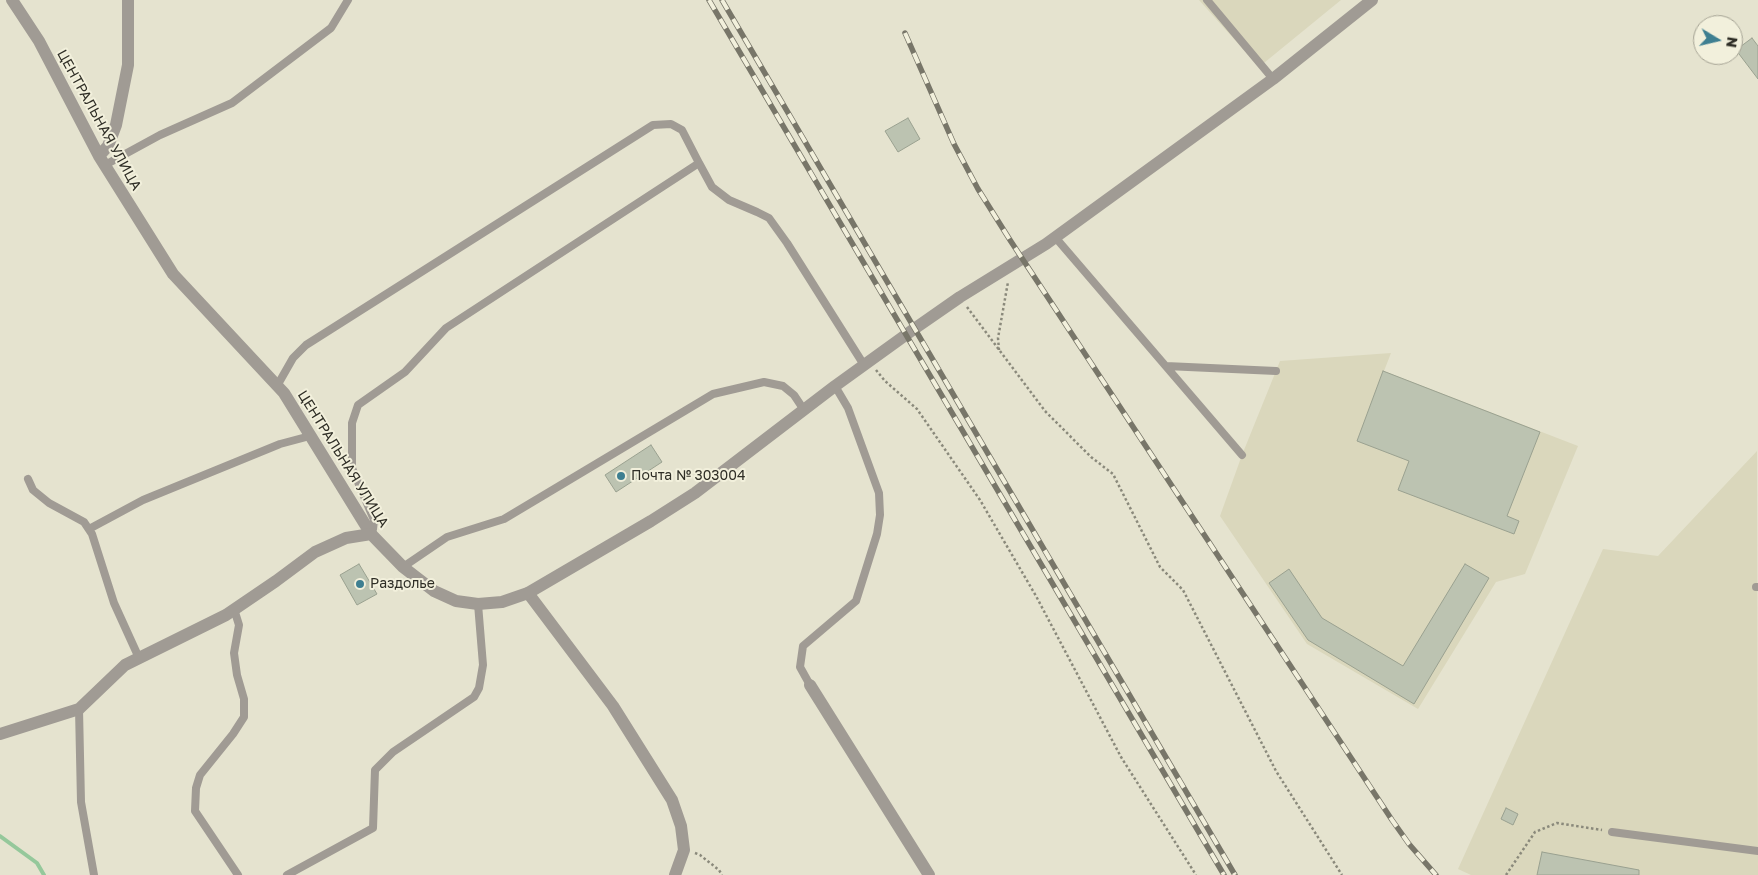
<!DOCTYPE html>
<meta charset="utf-8">
<style>
body{margin:0}
#map{position:relative;width:1758px;height:875px;overflow:hidden;background:#e5e3cf;font-family:"Golos Text",sans-serif}
canvas{display:block}
.north{position:absolute;left:1693px;top:15px;width:50px;height:50px;box-sizing:border-box;background:#f2f0dc;border:1px solid #a4a293;border-radius:50%;rotate:99deg;font-size:14px;font-weight:700;line-height:20px;text-align:center;color:#2f2e26}
.north::after{content:'';display:block;margin:auto;width:18px;height:22px;background:#3e7f91;clip-path:polygon(50% 0,100% 100%,50% 72%,0 100%)}
</style>
<div id="map">
<canvas width="1758" height="875"></canvas>
<div class="north">N</div>
</div>
<script>
const g = document.querySelector('canvas').getContext('2d');
g.lineJoin = 'round';
function fillPath(path, color) { g.fillStyle = color; g.fill(path, 'evenodd'); }
const toPath = rows => new Path2D(rows.map(r => 'M' + r).join(''));
function trace(path, color, width, dash) { g.strokeStyle = color; g.lineWidth = width; g.lineCap = dash ? 'butt' : 'round'; g.setLineDash(dash || []); g.stroke(path); }
function label(font, color, halo, rows, align = 'center') {
  g.font = font + ' "Golos Text",sans-serif'; g.lineWidth = 4; g.setLineDash([]); g.textBaseline = 'middle'; g.strokeStyle = halo; g.fillStyle = color; for (const [text, x, y, turn = 0] of rows) {
    g.save(); g.translate(x, y); g.rotate((+turn || 0) * Math.PI / 180); g.textAlign = isNaN(turn) ? turn : align; if (halo) g.strokeText(text, 0, 0); g.fillText(text, 0, 0); g.restore();
  }
}
fillPath(toPath([
 [1199,0,1341,0,1259,67],
 [1391,353,1384,371,1578,446,1525,574,1496,582,1418,709,1307,644,1220,516,1242,455,1280,361],
 [1757,451,1758,875,1471,875,1458,869,1603,549,1658,556]
]), '#dad7bc');
trace(toPath([
 [0,836,37,863,44,875]
]), '#95c89b', 4);
const building = toPath([
 [1752,38,1758,46,1758,79,1736,50,1752,38],
 [908,118,920,139,898,152,885,131,908,118],
 [1383,371,1540,432,1507,516,1519,521,1514,534,1398,490,1409,461,1357,441,1383,371],
 [651,445,662,462,616,492,605,475,651,445],
 [359,564,377,594,357,605,340,575,359,564],
 [1465,564,1489,578,1414,704,1308,640,1269,583,1289,569,1322,618,1403,666,1465,564],
 [1506,808,1518,814,1513,825,1501,819,1506,808],
 [1542,852,1639,870,1639,875,1537,875,1542,852]
]);
fillPath(building, '#bcc3b1');
trace(building, '#9aa190', 1);
trace(toPath([
 [967,307,1045,411,1091,457,1113,474,1160,567,1183,590,1276,771,1342,875],
 [999,350,998,338,1008,282],
 [876,370,885,381,917,409,980,500,1036,596,1121,757,1196,875],
 [695,853,700,855,719,870,722,875],
 [1506,875,1535,832,1557,823,1602,830]
]), '#8a897b', 2.5, [2.5, 2.5]);
trace(toPath([
 [1207,0,1273,79],
 [699,163,712,187,729,200,757,212,769,218,787,243,864,365],
 [105,165,160,135,232,103,331,28,348,0],
 [1055,237,1242,455],
 [1166,366,1276,371],
 [277,386,293,358,306,345,653,125,671,124,682,130,699,163,446,328,405,372,358,405,352,423,352,468,374,520,373,529,371,534],
 [28,479,33,490,49,503,84,522,92,534,114,603,139,658],
 [89,529,143,500,280,444,310,436],
 [403,567,447,537,504,519,713,394,764,382,783,386,794,395,804,410],
 [1756,587,1758,587],
 [234,609,239,625,234,653,237,675,244,699,244,717,233,734,200,775,196,788,195,811,238,875],
 [810,685,800,667,803,646,856,601,877,534,880,515,879,493,848,408,835,386],
 [79,709,81,802,94,875],
 [1612,832,1758,851],
 [287,875,373,828,375,770,393,752,474,697,479,688,483,665,478,604]
]), '#a09b94', 8);
trace(toPath([
 [12,0,39,41,99,156,173,274,284,393,371,534],
 [99,156,108,146,116,125,128,65,128,0],
 [528,593,613,706,672,800,681,826,684,850,675,875],
 [810,685,929,875]
]), '#a09b94', 12);
trace(toPath([
 [0,734,79,709,125,665,226,615,276,581,315,552,346,538,371,534,403,567,434,591,456,601,478,604,502,602,528,593,651,521,695,493,835,386,914,329,960,297,1046,244,1273,79,1372,0]
]), '#a09b94', 12);
const rail = toPath([
 [709,0,1224,875],
 [722,0,1235,875],
 [905,33,954,144,978,189,1010,240,1392,820,1409,844,1436,875]
]);
trace(rail, '#787669', 5.5);
trace(rail, '#f2f0dc', 4, [11]);
for (const [x, y, r, color] of [
 [621,476,5,"#3e7f91"],
 [360,584,5,"#3e7f91"]
]) { const dot = new Path2D(); dot.arc(x, y, r, 0, 2 * Math.PI); g.fillStyle = color; g.fill(dot); trace(dot, '#f2f0dc', 2); }
label('14px', '#2f2e26', '#f2f0dc', [
 ["ЦЕНТРАЛЬНАЯ УЛИЦА",99,120,61],
 ["ЦЕНТРАЛЬНАЯ УЛИЦА",343,459,58]
]);
label('14px', '#2f2e26', '#f2f0dc', [
 ["Почта № 303004",631,476],
 ["Раздолье",370,584]
], 'left');
</script>
